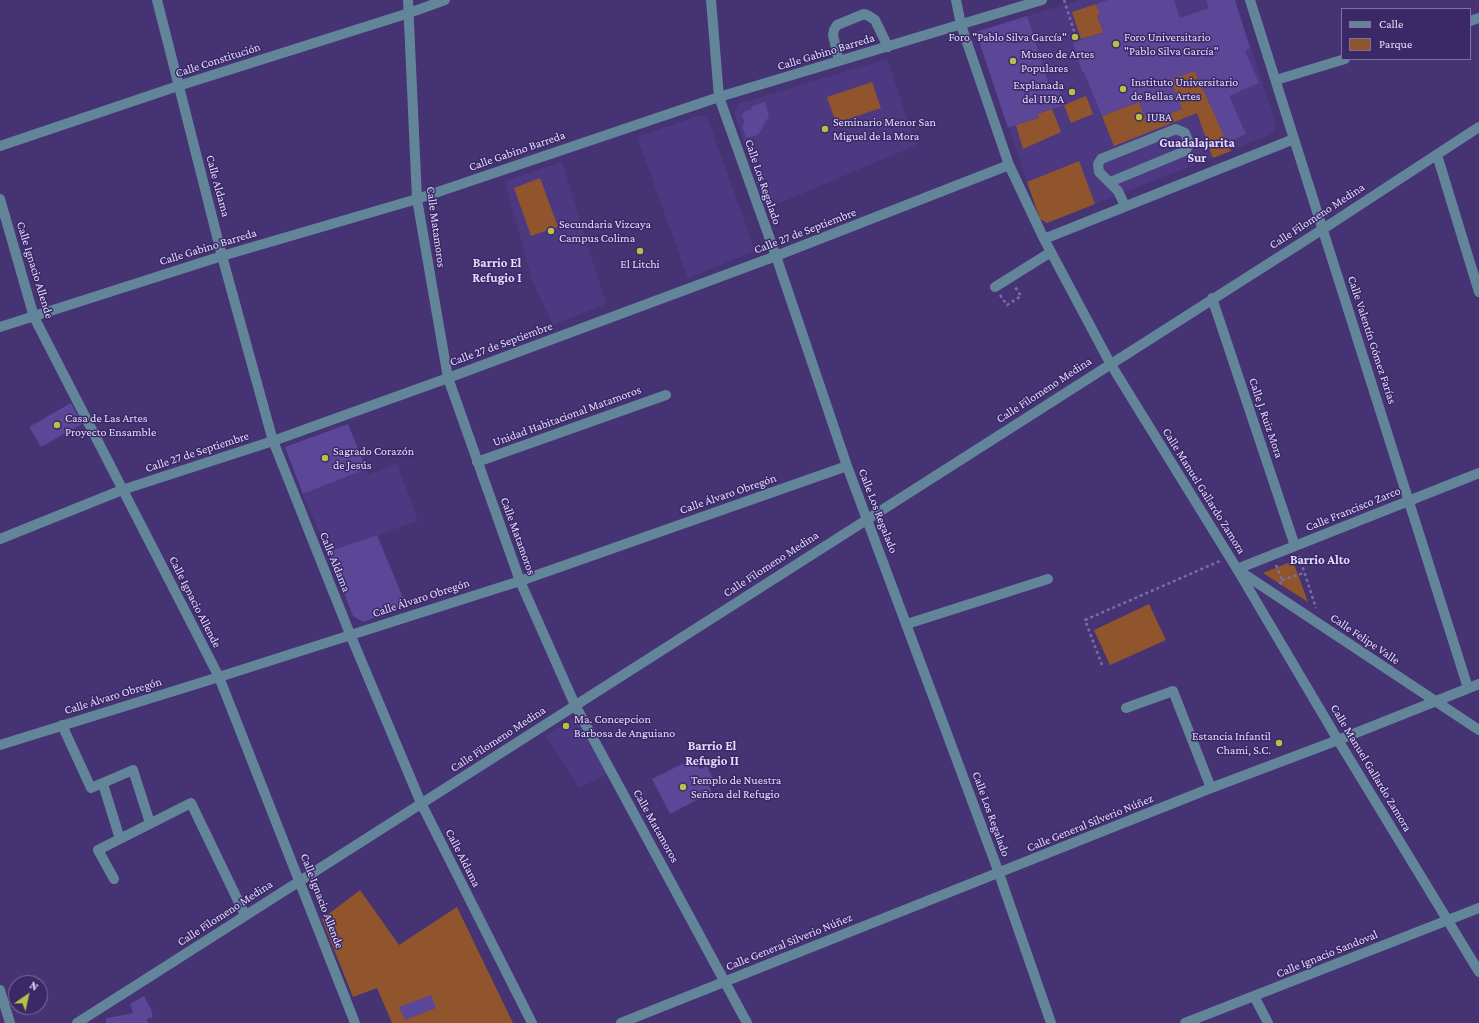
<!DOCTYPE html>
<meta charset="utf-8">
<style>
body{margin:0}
#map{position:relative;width:1479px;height:1023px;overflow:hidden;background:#453373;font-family:"Crimson Pro",serif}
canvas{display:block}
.legend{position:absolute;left:1341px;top:8px;width:130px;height:52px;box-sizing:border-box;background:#3a2867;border:1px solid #7d70a2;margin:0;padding:5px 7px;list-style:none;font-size:12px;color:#e1dbfb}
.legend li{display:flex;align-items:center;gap:8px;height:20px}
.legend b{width:20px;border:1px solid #7d70a2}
.north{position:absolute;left:8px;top:975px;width:40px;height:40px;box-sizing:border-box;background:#3a2867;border:1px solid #7d70a2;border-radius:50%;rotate:34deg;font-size:11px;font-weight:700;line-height:16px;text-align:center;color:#e1dbfb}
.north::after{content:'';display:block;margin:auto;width:14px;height:18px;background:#b8c147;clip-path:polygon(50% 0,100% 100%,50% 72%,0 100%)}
</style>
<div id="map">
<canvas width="1479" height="1023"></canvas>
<ul class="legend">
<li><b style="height:5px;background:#638599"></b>Calle</li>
<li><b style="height:11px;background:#90552c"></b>Parque</li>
</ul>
<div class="north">N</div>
</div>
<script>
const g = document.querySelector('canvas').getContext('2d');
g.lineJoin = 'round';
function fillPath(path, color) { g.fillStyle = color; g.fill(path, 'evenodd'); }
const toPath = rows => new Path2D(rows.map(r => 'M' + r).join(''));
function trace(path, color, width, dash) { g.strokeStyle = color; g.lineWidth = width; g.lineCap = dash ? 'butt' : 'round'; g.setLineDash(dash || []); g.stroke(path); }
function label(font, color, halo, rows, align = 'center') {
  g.font = font + ' "Crimson Pro",serif'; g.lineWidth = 3; g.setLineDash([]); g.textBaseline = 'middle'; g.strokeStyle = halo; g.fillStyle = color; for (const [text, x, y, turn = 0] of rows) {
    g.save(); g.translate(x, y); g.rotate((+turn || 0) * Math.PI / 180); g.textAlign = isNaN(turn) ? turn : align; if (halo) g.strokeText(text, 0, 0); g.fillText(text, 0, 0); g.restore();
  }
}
fillPath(toPath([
 [1079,0,1235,0,1276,125,1272,134,1047,223,1040,219,976,32],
 [887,59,916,145,766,209,734,113,738,104],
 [701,115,708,119,755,251,688,278,637,137],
 [562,162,606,304,553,325,532,280,505,181],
 [397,463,418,521,328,552,303,494,366,469,369,475],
 [575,717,607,774,579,788,546,736]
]), '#4d3982');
fillPath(toPath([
 [1096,4,1100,14,1097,16,1100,24,1133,13,1136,23,1081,39,1072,12],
 [1195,71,1231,151,1213,158,1197,113,1114,146,1102,116,1139,102,1147,122,1182,109,1170,79],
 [872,82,881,108,836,123,827,97],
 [1086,96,1093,114,1071,123,1064,105],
 [1052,109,1061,132,1023,149,1016,125,1038,118,1037,114],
 [1079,161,1095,204,1047,223,1040,219,1027,182],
 [540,178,558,227,531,236,514,188],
 [1293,561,1308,602,1263,573],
 [1149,604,1166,640,1110,665,1094,630],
 [360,890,399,945,457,907,513,1023,392,1023,377,988,353,997,322,919]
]), '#90552c');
fillPath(toPath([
 [1108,0,1174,0,1180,18,1209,8,1206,0,1235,0,1250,48,1245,51,1259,83,1229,96,1246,134,1227,143,1195,71,1170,80,1182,109,1147,123,1139,102,1102,116,1084,72,1082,72,1073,42,1103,33,1097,15,1100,14,1096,4],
 [1027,16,1051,91,1058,88,1064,105,1037,114,1039,117,1008,128,976,32],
 [765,102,769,116,758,135,746,138,742,126,745,121,742,118,743,113,747,110,750,110,753,106],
 [71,403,82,424,41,447,29,427],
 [348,424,366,469,303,494,285,447],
 [377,535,406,605,363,622,353,616,328,552],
 [694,758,700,769,707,766,713,779,707,782,712,792,670,814,652,779],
 [431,995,436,1008,405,1020,399,1007],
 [144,996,151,1009,153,1017,147,1019,148,1023,106,1023,106,1018,133,1013,130,1004]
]), '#5c4697');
trace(toPath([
 [1064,0,1075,34],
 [1000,295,1007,305,1021,296,1015,287],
 [1299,556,1316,608],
 [1276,565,1282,580,1279,586],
 [1282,580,1304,573],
 [1102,665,1085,620,1220,561]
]), '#7b6da2', 2.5, [3, 3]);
trace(toPath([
 [157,0,222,256,273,441,350,634,421,803,532,1023],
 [408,0,417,199,448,378,520,581,575,705,747,1023],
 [711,0,719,97,776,256,847,466,996,865,1051,1023],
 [956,0,961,25,1009,165,1044,239,1110,363,1237,569,1338,740,1479,972],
 [1250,0,1468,688],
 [1470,21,1479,18],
 [839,61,833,35,834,30,837,25,864,14,869,16,875,20,888,47],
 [1276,80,1345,59],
 [0,146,178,86,409,13,445,0],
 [1437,155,1479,292],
 [1110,182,1185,151,1188,147,1189,143,1185,133,1176,129,1101,159,1098,164,1099,172,1118,191,1125,206],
 [0,199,34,317,219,677,355,1023],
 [1044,239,1294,139],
 [995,287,1051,252],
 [1212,298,1295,546],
 [0,327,222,256,417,199,719,97,1042,0],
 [477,462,666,395],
 [0,539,122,490,273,441,448,378,776,256,1009,165],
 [1237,569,1479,473],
 [1241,572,1479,730],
 [907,624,1048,579],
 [1126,708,1173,691,1211,788],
 [62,725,91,788,133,770,150,823],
 [0,745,219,677,520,581,847,466],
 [103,784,120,839],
 [114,879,98,850,191,803,245,915],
 [0,990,10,1023],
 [1254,996,1268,1023],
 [77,1023,1323,229,1479,127],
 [621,1023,1211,788,1338,740,1479,684],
 [1185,1023,1479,908]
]), '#638599', 10);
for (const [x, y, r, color] of [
 [1075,37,4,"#b8c147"],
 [1116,44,4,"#b8c147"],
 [1013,61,4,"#b8c147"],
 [1123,89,4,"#b8c147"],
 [1072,92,4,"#b8c147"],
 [1139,117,4,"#b8c147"],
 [825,129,4,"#b8c147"],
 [551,231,4,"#b8c147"],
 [640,251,4,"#b8c147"],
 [57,425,4,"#b8c147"],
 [325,458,4,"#b8c147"],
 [566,726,4,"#b8c147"],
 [1279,743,4,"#b8c147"],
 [683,787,4,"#b8c147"]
]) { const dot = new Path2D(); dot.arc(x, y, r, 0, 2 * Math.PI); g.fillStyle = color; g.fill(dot); trace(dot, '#3a2867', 1.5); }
label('12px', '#e1dbfb', '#3a2867', [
 ["Foro \"Pablo Silva García\"",1067,37,"right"],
 ["Foro Universitario",1124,37],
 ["\"Pablo Silva García\"",1124,51],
 ["Museo de Artes",1021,54],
 ["Populares",1021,68],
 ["Instituto Universitario",1131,82],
 ["de Bellas Artes",1131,96],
 ["Explanada",1064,85,"right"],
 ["del IUBA",1064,99,"right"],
 ["IUBA",1147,117],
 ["Seminario Menor San",833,122],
 ["Miguel de la Mora",833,136],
 ["Secundaria Vizcaya",559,224],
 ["Campus Colima",559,238],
 ["El Litchi",640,264,"center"],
 ["Casa de Las Artes",65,418],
 ["Proyecto Ensamble",65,432],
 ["Sagrado Corazón",333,451],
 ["de Jesús",333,465],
 ["Ma. Concepcion",574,719],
 ["Barbosa de Anguiano",574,733],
 ["Estancia Infantil",1271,736,"right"],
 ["Chami, S.C.",1271,750,"right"],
 ["Templo de Nuestra",691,780],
 ["Señora del Refugio",691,794]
], 'left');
label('12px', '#e1dbfb', '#3a2867', [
 ["Calle Gabino Barreda",826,52,-17],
 ["Calle Constitución",218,60,-18],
 ["Calle Gabino Barreda",517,151,-19],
 ["Calle Los Regalado",763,182,71],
 ["Calle Aldama",218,186,75],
 ["Calle Filomeno Medina",1317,216,-33],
 ["Calle Matamoros",436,227,82],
 ["Calle 27 de Septiembre",805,231,-21],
 ["Calle Gabino Barreda",208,247,-17],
 ["Calle Ignacio Allende",35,270,73],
 ["Calle Valentín Gómez Farías",1372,340,72],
 ["Calle 27 de Septiembre",501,344,-20],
 ["Calle Filomeno Medina",1044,390,-33],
 ["Unidad Habitacional Matamoros",567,416,-20],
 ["Calle J. Ruiz Mora",1266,418,71],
 ["Calle 27 de Septiembre",197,452,-18],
 ["Calle Manuel Gallardo Zamora",1204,491,58],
 ["Calle Álvaro Obregón",728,494,-19],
 ["Calle Francisco Zarco",1353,509,-22],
 ["Calle Los Regalado",878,511,69],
 ["Calle Matamoros",518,536,70],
 ["Calle Aldama",335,562,68],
 ["Calle Filomeno Medina",771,564,-33],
 ["Calle Álvaro Obregón",421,598,-18],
 ["Calle Ignacio Allende",195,602,63],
 ["Calle Felipe Valle",1365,639,34],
 ["Calle Álvaro Obregón",113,696,-17],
 ["Calle Filomeno Medina",498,739,-33],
 ["Calle Manuel Gallardo Zamora",1371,768,59],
 ["Calle Los Regalado",991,814,70],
 ["Calle General Silverio Núñez",1090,823,-22],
 ["Calle Matamoros",656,826,61],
 ["Calle Aldama",463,858,63],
 ["Calle Ignacio Allende",322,901,69],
 ["Calle Filomeno Medina",225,913,-33],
 ["Calle General Silverio Núñez",789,942,-22],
 ["Calle Ignacio Sandoval",1327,954,-22]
]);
label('bold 13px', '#e1dbfb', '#3a2867', [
 ["Guadalajarita",1197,143],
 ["Sur",1197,158],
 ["Barrio El",497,263],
 ["Refugio I",497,278],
 ["Barrio Alto",1320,560],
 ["Barrio El",712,746],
 ["Refugio II",712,761]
]);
</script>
